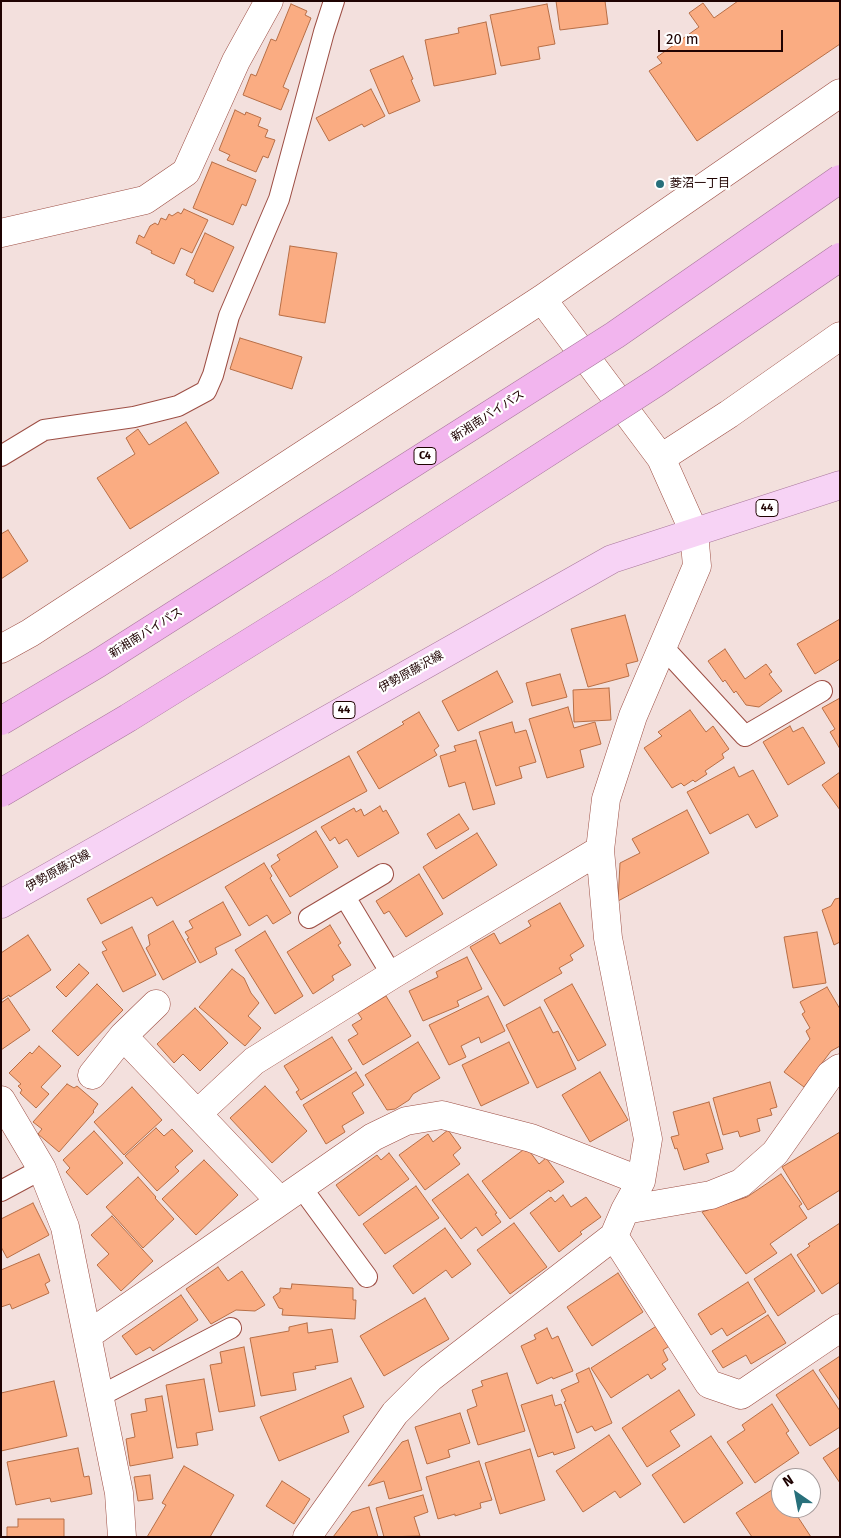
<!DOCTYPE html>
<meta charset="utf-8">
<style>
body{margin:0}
#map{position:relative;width:841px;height:1538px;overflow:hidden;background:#f3e0dd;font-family:"Fira Sans",sans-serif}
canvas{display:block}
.frame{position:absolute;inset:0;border:2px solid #1f0302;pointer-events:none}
.north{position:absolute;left:771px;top:1468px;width:50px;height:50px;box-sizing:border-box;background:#fff;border:1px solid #a59a9a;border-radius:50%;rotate:327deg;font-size:14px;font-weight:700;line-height:20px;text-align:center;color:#1f0302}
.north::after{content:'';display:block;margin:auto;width:18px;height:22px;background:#28707b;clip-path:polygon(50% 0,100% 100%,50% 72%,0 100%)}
.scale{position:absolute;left:658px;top:30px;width:125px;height:22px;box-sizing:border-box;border:2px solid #1f0302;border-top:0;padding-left:6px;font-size:15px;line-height:18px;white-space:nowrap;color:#1f0302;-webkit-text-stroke:4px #fff;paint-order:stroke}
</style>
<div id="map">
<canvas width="841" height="1538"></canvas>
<div class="frame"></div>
<div class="north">N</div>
<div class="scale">20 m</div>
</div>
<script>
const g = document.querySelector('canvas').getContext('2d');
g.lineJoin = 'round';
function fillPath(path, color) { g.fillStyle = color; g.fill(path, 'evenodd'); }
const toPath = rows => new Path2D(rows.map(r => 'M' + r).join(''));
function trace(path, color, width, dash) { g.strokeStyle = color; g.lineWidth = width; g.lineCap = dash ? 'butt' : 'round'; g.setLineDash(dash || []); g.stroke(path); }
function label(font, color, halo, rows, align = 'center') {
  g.font = font + ' "Fira Sans","Noto Sans JP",sans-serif'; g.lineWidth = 4.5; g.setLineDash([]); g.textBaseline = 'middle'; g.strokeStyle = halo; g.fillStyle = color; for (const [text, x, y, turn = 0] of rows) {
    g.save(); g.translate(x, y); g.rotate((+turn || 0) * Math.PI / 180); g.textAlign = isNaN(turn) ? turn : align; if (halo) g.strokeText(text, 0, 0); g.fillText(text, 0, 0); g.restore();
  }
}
const building = toPath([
 [556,1,605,1,608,24,560,30,556,1],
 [738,1,840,1,840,44,697,141,649,71,662,63,657,57,699,27,689,13,703,3,714,18,738,1],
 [291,4,307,11,305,15,311,18,283,87,289,90,281,110,243,95,251,74,256,76,271,39,276,41,291,4],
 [547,4,555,44,538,47,540,59,501,66,490,15,547,4],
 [486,22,496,74,434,86,425,40,459,33,458,28,486,22],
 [403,56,413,79,411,80,420,101,389,114,370,70,403,56],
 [371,89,385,116,364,127,362,124,329,141,316,118,371,89],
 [235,110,245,115,246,112,261,118,258,126,268,130,265,137,275,140,268,158,263,156,256,172,227,160,230,155,219,150,235,110],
 [212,162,256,180,246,206,242,204,233,225,193,208,212,162],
 [184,209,208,220,192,253,181,248,174,264,151,253,152,251,136,243,139,235,144,238,150,226,155,223,158,225,161,218,166,220,169,214,172,216,178,212,181,214,184,209],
 [205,233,234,247,213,292,194,283,195,280,186,275,205,233],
 [290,246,337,253,325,323,279,315,290,246],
 [240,338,302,357,292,389,230,369,240,338],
 [186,422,219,473,130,529,97,478,135,454,126,438,138,429,149,445,186,422],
 [8,530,28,561,1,579,1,534,8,530],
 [625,615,638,661,626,664,629,676,588,687,571,629,625,615],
 [840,619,840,659,815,674,797,644,840,619],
 [725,649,745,679,766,664,772,672,769,674,782,691,759,707,746,705,736,691,734,693,725,680,723,682,708,661,725,649],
 [497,671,513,702,458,731,442,701,497,671],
 [560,674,567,697,532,706,526,683,560,674],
 [609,688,611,720,574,722,573,690,609,688],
 [840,698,840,749,830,732,835,729,822,708,840,698],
 [568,707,574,728,595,722,601,744,580,750,584,767,547,778,529,719,568,707],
 [690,710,706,732,713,726,729,749,722,754,724,758,705,771,707,774,695,782,693,780,684,786,681,783,672,788,644,748,662,736,658,732,690,710],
 [419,712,439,746,434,750,437,755,379,789,357,752,404,724,402,722,419,712],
 [512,722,515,733,526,730,536,762,519,767,522,778,496,786,479,732,512,722],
 [790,726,793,732,803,727,825,763,788,785,763,742,790,726],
 [476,740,495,804,473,810,465,782,449,787,440,756,456,751,454,746,476,740],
 [349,756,367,791,157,906,152,897,101,924,87,899,349,756],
 [734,767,739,777,753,770,778,816,756,828,748,814,710,834,687,792,734,767],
 [840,772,840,810,822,785,840,772],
 [380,806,383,812,386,810,399,833,358,857,347,839,339,844,335,837,330,841,321,827,354,808,356,812,361,809,364,816,380,806],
 [687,810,709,853,618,901,620,863,640,853,632,839,687,810],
 [459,814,469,829,436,849,427,834,459,814],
 [316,831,338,867,290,897,271,866,280,860,277,855,316,831],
 [477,833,497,865,443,899,423,867,477,833],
 [264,863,272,876,270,878,291,913,273,924,267,915,249,926,225,887,264,863],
 [419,874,443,914,406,937,389,911,384,914,376,901,419,874],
 [840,898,840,942,834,945,822,910,831,906,835,899,840,898],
 [223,902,241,935,215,948,217,954,200,963,187,939,189,938,185,932,193,928,189,921,223,902],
 [560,903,584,946,570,955,573,960,559,968,562,973,504,1006,470,947,494,933,500,944,531,926,528,921,560,903],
 [173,921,196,962,163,980,146,948,150,945,148,935,173,921],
 [330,925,341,943,338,945,351,965,332,976,334,980,313,994,287,952,330,925],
 [132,927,156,975,123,992,102,952,107,950,102,942,132,927],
 [265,931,303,996,275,1014,235,950,265,931],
 [817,932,826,983,793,988,784,937,817,932],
 [28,935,51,970,10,997,9,995,1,1000,1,953,28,935],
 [467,957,482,989,457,1001,459,1006,423,1021,409,991,438,977,436,972,467,957],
 [79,964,89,973,66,997,56,987,79,964],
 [232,969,244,978,251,993,259,1003,248,1016,261,1028,245,1046,199,1007,232,969],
 [97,984,123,1010,78,1056,52,1031,97,984],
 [572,984,606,1045,578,1061,544,1000,572,984],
 [827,987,840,1009,840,1046,831,1051,804,1087,784,1072,810,1039,806,1031,810,1028,802,1014,805,1012,800,1002,827,987],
 [386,996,411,1036,363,1065,348,1040,358,1034,352,1025,362,1019,358,1013,386,996],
 [488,996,505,1031,481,1043,479,1037,461,1046,466,1057,449,1065,429,1025,488,996],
 [8,998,30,1030,1,1050,1,1003,8,998],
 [540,1007,553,1033,558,1031,576,1069,537,1088,506,1025,540,1007],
 [195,1008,228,1043,200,1071,183,1054,174,1063,157,1044,195,1008],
 [332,1037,352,1069,301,1100,296,1092,299,1090,284,1066,332,1037],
 [418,1042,440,1078,413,1094,409,1100,395,1109,387,1110,365,1075,418,1042],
 [509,1042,529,1083,481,1106,462,1065,509,1042],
 [39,1046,61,1066,41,1087,49,1094,36,1108,20,1093,22,1090,18,1086,21,1084,9,1073,30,1052,32,1054,39,1046],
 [356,1072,364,1085,352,1093,364,1113,342,1126,345,1132,326,1144,303,1105,356,1072],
 [600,1072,628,1120,590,1142,562,1095,600,1072],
 [770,1082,777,1107,770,1109,772,1115,757,1119,760,1131,740,1137,738,1131,723,1135,713,1098,770,1082],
 [67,1084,74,1088,77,1086,98,1104,93,1111,94,1112,59,1152,38,1134,42,1129,33,1122,67,1084],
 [265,1086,307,1131,272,1163,230,1118,265,1086],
 [132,1087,162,1120,124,1155,94,1122,132,1087],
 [709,1102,723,1149,706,1154,709,1162,684,1170,677,1148,675,1149,671,1137,679,1135,673,1112,709,1102],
 [156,1128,164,1136,172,1129,193,1151,175,1167,179,1171,157,1191,125,1156,156,1128],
 [448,1130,461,1148,453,1155,460,1164,425,1190,399,1155,428,1134,433,1142,448,1130],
 [94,1131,123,1163,87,1195,66,1172,70,1168,63,1160,94,1131],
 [840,1132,840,1190,808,1210,782,1167,840,1132],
 [523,1150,530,1152,539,1164,546,1158,564,1182,550,1192,549,1190,510,1219,482,1181,523,1150],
 [389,1153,409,1179,359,1216,336,1185,377,1155,381,1160,389,1153],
 [204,1160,238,1195,196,1235,162,1199,204,1160],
 [468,1174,497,1213,495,1214,501,1222,482,1236,476,1227,461,1239,432,1200,468,1174],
 [781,1174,802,1204,799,1206,807,1218,770,1244,777,1253,746,1274,702,1212,747,1197,781,1174],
 [138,1177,156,1197,155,1198,174,1219,143,1248,106,1207,138,1177],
 [416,1186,439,1218,385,1254,363,1224,416,1186],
 [563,1195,571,1207,586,1197,601,1217,580,1232,582,1234,559,1252,530,1213,551,1197,555,1202,563,1195],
 [33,1203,49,1235,7,1258,1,1247,1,1219,33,1203],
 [112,1216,153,1261,121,1291,97,1265,109,1254,91,1235,112,1216],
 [514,1223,547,1267,510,1294,477,1250,514,1223],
 [840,1223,840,1282,822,1294,797,1255,810,1246,808,1244,840,1223],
 [445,1228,471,1264,452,1278,446,1270,413,1294,393,1266,445,1228],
 [39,1254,50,1281,45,1284,49,1293,12,1309,10,1304,1,1307,1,1270,39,1254],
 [791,1254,815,1291,778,1316,754,1279,791,1254],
 [218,1267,228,1281,242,1271,265,1305,255,1311,236,1310,211,1324,186,1289,218,1267],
 [618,1273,643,1312,592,1346,567,1307,618,1273],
 [748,1282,766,1312,727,1336,722,1328,711,1335,698,1314,748,1282],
 [292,1284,353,1288,353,1300,356,1300,355,1319,282,1315,283,1309,279,1308,273,1297,280,1292,280,1288,291,1289,292,1284],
 [181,1295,198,1320,153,1351,150,1347,136,1355,122,1336,181,1295],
 [425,1298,449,1339,384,1376,360,1336,425,1298],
 [768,1315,786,1343,751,1364,746,1355,723,1368,712,1351,768,1315],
 [307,1323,308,1333,332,1329,338,1362,315,1366,316,1369,293,1373,296,1390,261,1396,250,1338,289,1331,289,1327,307,1323],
 [658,1325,671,1345,663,1350,668,1360,662,1364,666,1369,651,1379,648,1374,611,1398,591,1368,658,1325],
 [547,1328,552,1339,558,1336,573,1371,553,1379,552,1377,537,1384,521,1346,536,1339,534,1335,547,1328],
 [244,1347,255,1406,219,1412,210,1365,222,1363,220,1352,244,1347],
 [840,1356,840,1401,819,1370,840,1356],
 [589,1368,612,1423,595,1431,592,1426,577,1433,564,1402,566,1401,561,1390,579,1382,576,1374,589,1368],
 [813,1370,840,1411,840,1427,810,1446,776,1395,813,1370],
 [507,1373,525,1431,478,1445,467,1410,477,1406,472,1390,483,1386,481,1381,507,1373],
 [351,1378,364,1407,343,1416,349,1432,279,1461,260,1417,351,1378],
 [204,1379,213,1430,196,1433,198,1445,177,1448,166,1385,204,1379],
 [54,1381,67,1436,1,1451,1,1393,54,1381],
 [679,1390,695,1415,670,1431,680,1446,647,1467,622,1428,679,1390],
 [552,1395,555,1406,561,1404,575,1448,554,1455,553,1452,538,1457,521,1405,552,1395],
 [162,1396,173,1458,130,1466,126,1439,135,1437,131,1414,147,1411,145,1399,162,1396],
 [772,1404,789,1431,786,1433,799,1453,755,1483,727,1442,745,1430,742,1425,772,1404],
 [460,1413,470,1443,448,1450,450,1457,427,1464,415,1427,460,1413],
 [609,1435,641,1484,620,1498,615,1491,583,1512,556,1471,609,1435],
 [711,1436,743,1483,684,1523,652,1475,711,1436],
 [408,1440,422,1490,389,1499,384,1481,368,1486,402,1442,408,1440],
 [840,1447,840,1483,823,1458,840,1447],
 [78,1448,84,1477,89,1476,92,1494,51,1502,50,1498,16,1505,7,1462,78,1448],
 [530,1449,545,1500,500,1514,485,1463,530,1449],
 [479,1461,492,1500,480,1503,481,1508,455,1516,455,1514,438,1519,426,1477,479,1461],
 [184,1466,234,1495,210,1537,147,1537,166,1505,162,1503,184,1466],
 [150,1475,153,1499,138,1501,134,1477,150,1475],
 [282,1481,310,1499,294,1524,266,1506,282,1481],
 [778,1486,781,1491,781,1508,792,1508,811,1537,752,1537,736,1513,778,1486],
 [423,1495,428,1512,414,1517,420,1536,384,1537,376,1508,423,1495],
 [369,1507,378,1537,333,1537,352,1512,369,1507],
 [18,1519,64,1519,64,1537,7,1537,7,1527,18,1527,18,1519]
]);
fillPath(building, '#faac82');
trace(building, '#b76e46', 1);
const service = toPath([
 [1,456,44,430,134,417,178,406,206,391,213,375,229,316,279,199,324,32,334,1],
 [663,647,745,736,822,691],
 [345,897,392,975],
 [309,918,383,874],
 [301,1187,367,1277],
 [1,1191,42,1169],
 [100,1396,231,1328]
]);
const minor = toPath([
 [1,233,145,200,186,172,236,61,269,1],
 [156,1004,123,1036,280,1201],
 [92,1075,123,1036],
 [1,1100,42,1169,65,1227,119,1493,122,1537],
 [197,1114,254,1061,392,975,600,850],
 [625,1210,711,1195,741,1183,775,1153,830,1075,840,1068],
 [614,1236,709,1384,741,1395,840,1328],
 [88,1335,373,1137,406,1121,442,1115,531,1138,641,1181],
 [307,1537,395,1413,430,1378,614,1236,625,1210,641,1181,648,1139,608,938,600,850,606,799,633,716,697,566,694,532]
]);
const tertiary = toPath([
 [542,299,661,458,694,532],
 [661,458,729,414,840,336],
 [1,649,30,633,542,299,840,93]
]);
const primary = toPath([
 [1,904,612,559,840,485]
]);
trace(service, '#9d4e44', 22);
trace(minor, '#9d4e44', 29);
trace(tertiary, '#9d4e44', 29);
trace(primary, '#a8779b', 29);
trace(service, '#fff', 20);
trace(minor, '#fff', 28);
trace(tertiary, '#fff', 28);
trace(primary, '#f7d3f5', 28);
const motorwayBridge = toPath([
 [1,721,97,664,615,335,840,179],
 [1,793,128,718,339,587,657,382,840,257]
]);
trace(motorwayBridge, '#a8779b', 29, []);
trace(motorwayBridge, '#f2b5ee', 28);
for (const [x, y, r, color] of [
 [660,184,5,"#28707b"]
]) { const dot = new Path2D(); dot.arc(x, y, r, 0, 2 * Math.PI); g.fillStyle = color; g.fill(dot); trace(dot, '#fff', 2); }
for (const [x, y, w] of [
 [425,456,22],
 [767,508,22],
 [344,710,22]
]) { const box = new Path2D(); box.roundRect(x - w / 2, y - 8.5, w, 17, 4); g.fillStyle = '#fff'; g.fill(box); trace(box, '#1f0302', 1); }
label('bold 11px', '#1f0302', null, [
 ["C4",425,456],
 ["44",767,508],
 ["44",344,710]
]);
label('12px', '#1f0302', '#fff', [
 ["菱沼一丁目",670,184]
], 'left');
label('12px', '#1f0302', '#fff', [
 ["新湘南バイパス",488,416,-33],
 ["新湘南バイパス",146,633,-32],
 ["伊勢原藤沢線",411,672,-29],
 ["伊勢原藤沢線",58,871,-29]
]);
</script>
